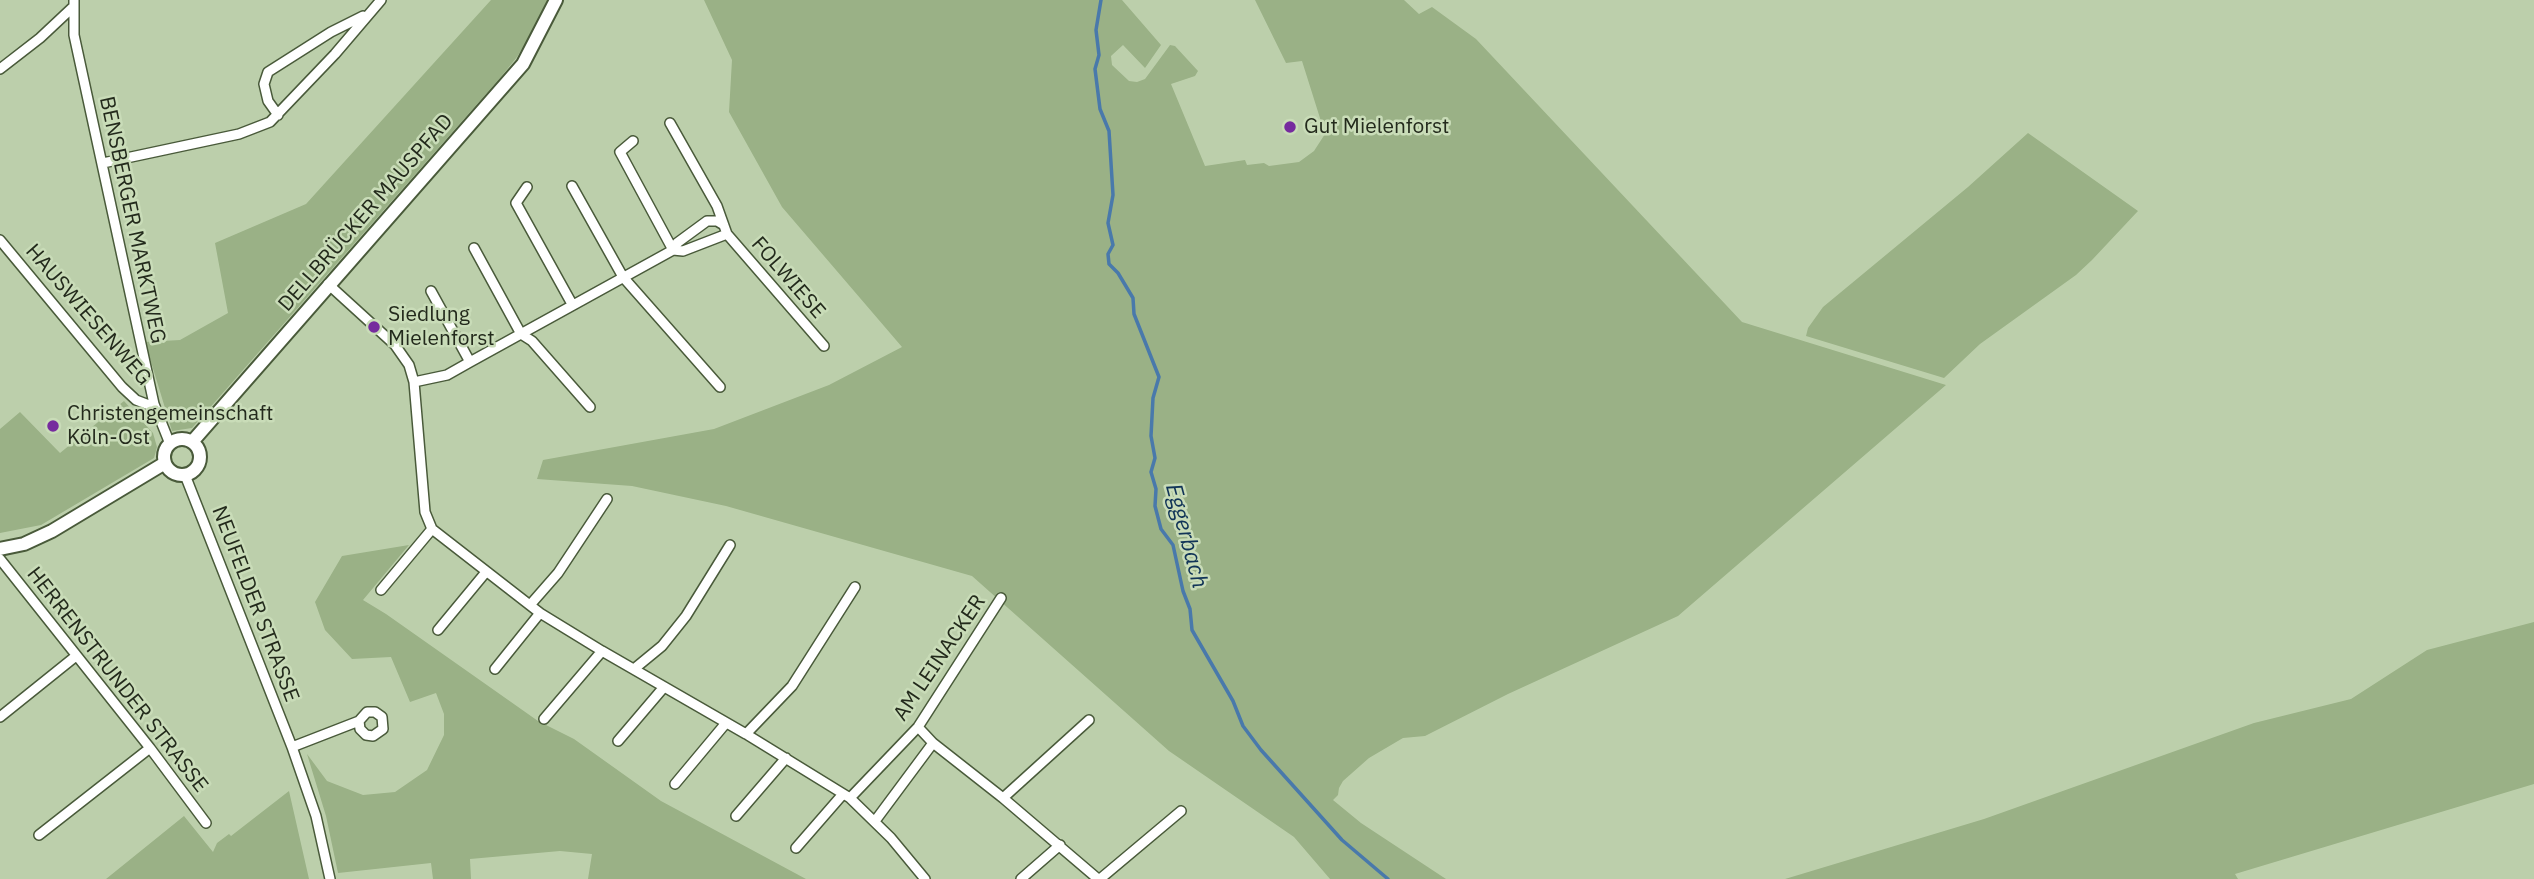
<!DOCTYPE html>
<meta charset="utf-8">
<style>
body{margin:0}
canvas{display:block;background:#bccfab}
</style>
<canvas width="2534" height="879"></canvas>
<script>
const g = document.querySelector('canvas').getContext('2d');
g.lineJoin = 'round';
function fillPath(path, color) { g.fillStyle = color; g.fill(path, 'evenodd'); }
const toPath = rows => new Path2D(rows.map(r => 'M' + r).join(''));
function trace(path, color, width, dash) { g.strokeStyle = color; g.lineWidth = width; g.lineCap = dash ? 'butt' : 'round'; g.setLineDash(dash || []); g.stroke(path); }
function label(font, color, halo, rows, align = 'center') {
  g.font = font + ' "IBM Plex Sans",sans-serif'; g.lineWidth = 5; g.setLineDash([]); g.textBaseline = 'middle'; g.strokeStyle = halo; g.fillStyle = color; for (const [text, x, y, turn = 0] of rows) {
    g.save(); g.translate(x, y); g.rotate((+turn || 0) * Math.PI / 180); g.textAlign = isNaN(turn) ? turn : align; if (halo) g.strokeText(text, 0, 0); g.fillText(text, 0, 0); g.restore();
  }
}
fillPath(toPath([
 [491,0,548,0,543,14,517,57,500,78,192,428,172,431,145,342,180,340,228,313,215,243,306,204],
 [704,0,1122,0,1161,45,1145,68,1123,45,1111,56,1112,65,1129,81,1137,82,1145,79,1170,45,1175,46,1198,71,1195,76,1171,84,1205,166,1245,160,1247,165,1264,163,1269,166,1299,162,1314,151,1325,134,1302,61,1286,63,1255,0,1404,0,1419,14,1432,7,1476,39,1742,322,1946,385,1678,616,1508,694,1425,736,1403,738,1369,758,1343,781,1339,788,1338,795,1333,800,1361,823,1446,879,1330,879,1294,837,1169,751,972,576,726,506,632,486,537,479,543,460,714,429,829,385,902,347,782,207,729,112,732,60],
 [2028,133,2138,211,2092,260,2076,275,1980,344,1944,378,1806,336,1808,328,1823,307,1968,187],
 [124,401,153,433,157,447,154,458,41,525,0,533,0,429,20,412,60,453],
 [409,545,363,600,386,614,538,721,574,739,661,801,806,879,588,879,592,854,560,851,470,859,471,879,433,879,431,863,338,873,326,816,307,754,327,781,363,795,395,792,427,770,444,735,444,714,436,693,410,702,391,657,352,659,325,630,315,602,342,556],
 [2534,622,2534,784,2235,874,2238,879,1785,879,1984,819,2254,723,2351,699,2427,650],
 [289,791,309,879,106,879,184,816,213,852,217,843,229,834,231,836]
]), '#9ab186');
trace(toPath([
 [1101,0,1096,30,1099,55,1095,69,1100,109,1109,131,1113,195,1108,223,1113,245,1108,254,1109,264,1118,273,1133,298,1134,314,1159,377,1153,398,1151,436,1155,458,1151,472,1156,489,1155,506,1161,529,1173,545,1183,591,1190,609,1192,630,1233,701,1243,726,1261,750,1342,840,1388,879]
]), '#4979ab', 3.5);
const street = toPath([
 [74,0,74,35,154,404,170,444],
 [0,69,40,38,72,8],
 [278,115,268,101,264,84,268,72,331,32,363,16],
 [670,123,717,206,727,234,824,346],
 [633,141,620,152,673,250],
 [103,163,239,134,270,122,335,54,381,0],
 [572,186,623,277,720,387],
 [527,187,516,203,572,304],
 [0,240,122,387,136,400,149,405,154,404],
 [474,248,521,334,532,341,590,407],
 [673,250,683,251,727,234],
 [328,284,395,345,409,365,414,382,425,512,432,529,540,613,602,651,746,734,850,798,891,838,925,879],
 [431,291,470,362],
 [414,382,447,375,470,362,673,250,677,243,707,221,717,221,722,224],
 [185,475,292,747,316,816,330,879],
 [0,559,150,748,206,823],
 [381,590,432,529],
 [530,605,558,573,607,499],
 [438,630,486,572],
 [495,669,540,613],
 [634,669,662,646,686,616,730,545],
 [0,717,76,656],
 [544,719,602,651],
 [918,727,933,743,1003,798,1098,879],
 [746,734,792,686,855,587],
 [618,741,664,687],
 [292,747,359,721,367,712,375,712,382,717,383,729,373,736,366,735,360,729,359,721],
 [675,784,726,723],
 [850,798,918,727,1001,598],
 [1003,798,1089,720],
 [736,816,786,758],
 [875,821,933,743],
 [39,835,150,748],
 [796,848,843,794],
 [1021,879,1060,845],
 [1100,879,1181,811]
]);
const secondary = toPath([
 '164 457a18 18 0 1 1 36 0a18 18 0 1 1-36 0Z',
 [192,442,523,64,556,0],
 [0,549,24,544,52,531,165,463]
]);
trace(street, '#495a3a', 12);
trace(secondary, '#495a3a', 16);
trace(street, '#fff', 9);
trace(secondary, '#fff', 12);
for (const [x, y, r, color] of [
 [1290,127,7,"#762b9e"],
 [374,327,7,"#762b9e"],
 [53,426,7,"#762b9e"]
]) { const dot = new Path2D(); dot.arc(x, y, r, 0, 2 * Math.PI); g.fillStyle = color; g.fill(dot); trace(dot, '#c9dcb8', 2.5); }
label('21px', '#232a1c', '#c9dcb8', [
 ["Gut Mielenforst",1304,127],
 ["Siedlung",388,315],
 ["Mielenforst",388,339],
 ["Christengemeinschaft",67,414],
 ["Köln-Ost",67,438]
], 'left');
label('21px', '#232a1c', '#c9dcb8', [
 ["DELLBRÜCKER MAUSPFAD",366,213,-49],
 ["BENSBERGER MARKTWEG",132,220,78],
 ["FOLWIESE",788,278,49],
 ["HAUSWIESENWEG",88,315,49],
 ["NEUFELDER STRASSE",255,604,69],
 ["AM LEINACKER",940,658,-56],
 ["HERRENSTRUNDER STRASSE",117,680,52]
]);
label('italic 23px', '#113457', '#c9dcb8', [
 ["Eggerbach",1186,536,75]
]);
</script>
